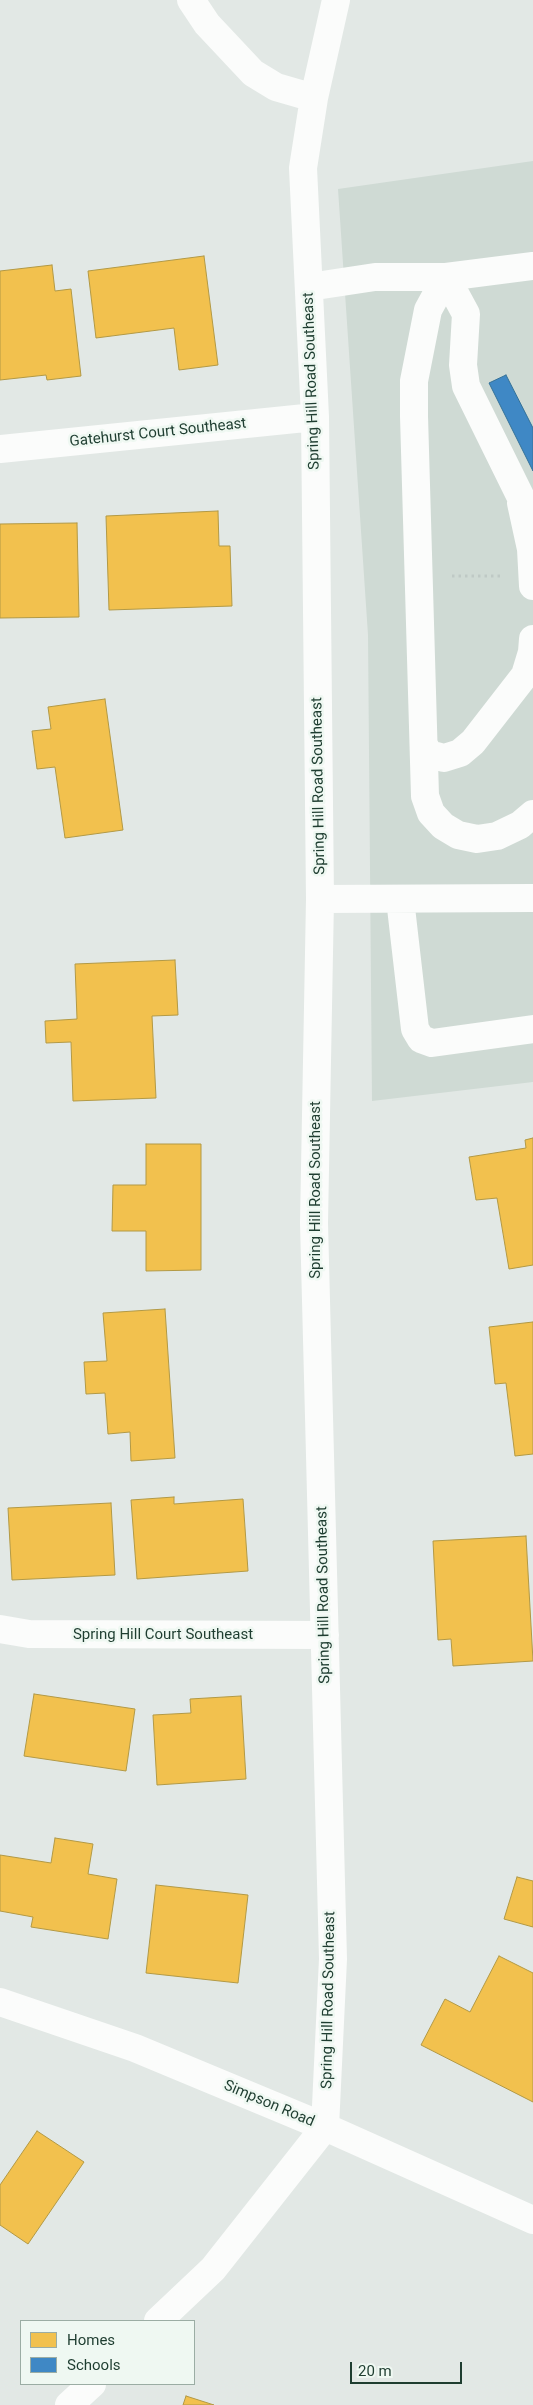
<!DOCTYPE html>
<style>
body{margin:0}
#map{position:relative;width:533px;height:2405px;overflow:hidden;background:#e2e8e5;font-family:Roboto,sans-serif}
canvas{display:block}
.legend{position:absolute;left:20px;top:2320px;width:175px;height:65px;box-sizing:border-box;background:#eff8f2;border:1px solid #9bada4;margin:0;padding:6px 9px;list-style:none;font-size:15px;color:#1e3d30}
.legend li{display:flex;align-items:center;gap:10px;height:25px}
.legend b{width:25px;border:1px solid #9bada4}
.scale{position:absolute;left:350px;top:2362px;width:112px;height:22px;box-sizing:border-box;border:2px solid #1e3d30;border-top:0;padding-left:6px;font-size:15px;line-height:18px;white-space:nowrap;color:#1e3d30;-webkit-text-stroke:4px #eff8f2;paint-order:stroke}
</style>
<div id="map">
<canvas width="533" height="2405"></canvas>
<ul class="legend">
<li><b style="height:14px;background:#f2c14e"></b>Homes</li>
<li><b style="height:14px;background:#3f88c5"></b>Schools</li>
</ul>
<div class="scale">20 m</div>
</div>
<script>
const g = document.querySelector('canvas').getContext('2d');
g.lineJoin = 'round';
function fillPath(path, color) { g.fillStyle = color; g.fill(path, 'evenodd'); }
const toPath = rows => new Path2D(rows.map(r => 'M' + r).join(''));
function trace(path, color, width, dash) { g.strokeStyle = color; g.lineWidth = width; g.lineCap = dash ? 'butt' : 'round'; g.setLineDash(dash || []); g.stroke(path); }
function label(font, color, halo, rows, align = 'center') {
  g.font = font + ' Roboto,sans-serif'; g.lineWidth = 5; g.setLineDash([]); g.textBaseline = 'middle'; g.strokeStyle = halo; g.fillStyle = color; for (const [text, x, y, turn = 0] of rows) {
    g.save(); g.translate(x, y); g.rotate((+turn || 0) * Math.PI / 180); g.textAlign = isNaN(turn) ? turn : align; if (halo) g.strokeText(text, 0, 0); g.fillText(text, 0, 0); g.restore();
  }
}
fillPath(toPath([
 [533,161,533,1082,372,1101,368,635,338,189]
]), '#cfdad4');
const homes = toPath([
 [204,256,218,365,179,370,174,328,96,338,88,271,204,256],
 [52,265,55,291,71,289,81,376,47,380,46,375,0,380,0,271,52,265],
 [218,511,219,546,230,546,232,606,109,610,106,516,218,511],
 [77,523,79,617,0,618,0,524,77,523],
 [105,699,123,830,65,838,55,767,37,769,32,731,51,729,48,707,105,699],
 [175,960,178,1015,152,1016,156,1098,73,1101,71,1042,46,1043,45,1021,77,1019,75,964,175,960],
 [533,1138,533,1265,509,1269,497,1198,476,1200,469,1157,526,1148,525,1140,533,1138],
 [146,1144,201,1144,201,1270,146,1271,146,1231,112,1231,113,1185,146,1185,146,1144],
 [165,1309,175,1458,131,1461,130,1432,108,1434,105,1393,86,1394,84,1362,107,1361,103,1313,165,1309],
 [533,1322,533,1454,515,1456,506,1383,495,1384,489,1327,533,1322],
 [174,1497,174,1504,243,1499,248,1571,137,1579,131,1500,174,1497],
 [111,1503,115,1575,12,1580,8,1508,111,1503],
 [526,1536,533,1661,453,1666,451,1639,438,1640,433,1541,526,1536],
 [34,1694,135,1709,126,1771,24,1756,34,1694],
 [241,1696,246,1779,157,1785,153,1715,191,1713,190,1699,241,1696],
 [55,1838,93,1844,88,1874,117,1879,108,1939,31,1927,33,1917,0,1911,0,1855,51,1863,55,1838],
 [517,1877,533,1881,533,1927,504,1919,517,1877],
 [156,1885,248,1895,238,1983,146,1973,156,1885],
 [499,1956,533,1973,533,2102,421,2045,445,1999,470,2012,499,1956],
 [37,2131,84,2162,28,2244,0,2225,0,2185,37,2131],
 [186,2396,214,2405,183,2405,186,2396]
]);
fillPath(homes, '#f2c14e');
trace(homes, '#b29945', 1);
const schools = toPath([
 [506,375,533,428,533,471,489,383,506,375]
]);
fillPath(schools, '#3f88c5');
trace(schools, '#357298', 1);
trace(toPath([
 [452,576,501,576]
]), '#bfc9c5', 3, [2.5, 4]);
trace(toPath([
 [191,0,207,24,253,73,276,87,314,98],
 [446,277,428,310,414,381,414,416,425,796,431,813,443,826,458,835,477,839,497,836,520,825,533,814],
 [446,277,466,314,463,365,466,386,533,522],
 [309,287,375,277,446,277,533,266],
 [0,449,315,417],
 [521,503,531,549,533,586],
 [424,745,429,754,444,758,460,753,473,742,525,675,532,652,533,639],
 [320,899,533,898],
 [400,899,415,1029,421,1039,432,1043,533,1029],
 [0,1629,29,1634,325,1635],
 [0,2002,135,2048,325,2127,533,2220],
 [158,2321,213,2269,325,2127,333,1959,314,1223,320,899,315,417,303,168,314,98,336,0],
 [69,2405,92,2384]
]), '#fbfcfb', 28);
label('15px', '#1e3d30', '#eff8f2', [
 ["Spring Hill Road Southeast",312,381,-92],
 ["Gatehurst Court Southeast",158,433,-6],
 ["Spring Hill Road Southeast",319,786,-91],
 ["Spring Hill Road Southeast",316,1190,-90],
 ["Spring Hill Road Southeast",324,1595,-91],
 ["Spring Hill Court Southeast",163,1635],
 ["Spring Hill Road Southeast",329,2000,-89],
 ["Simpson Road",269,2104,23]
]);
</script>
